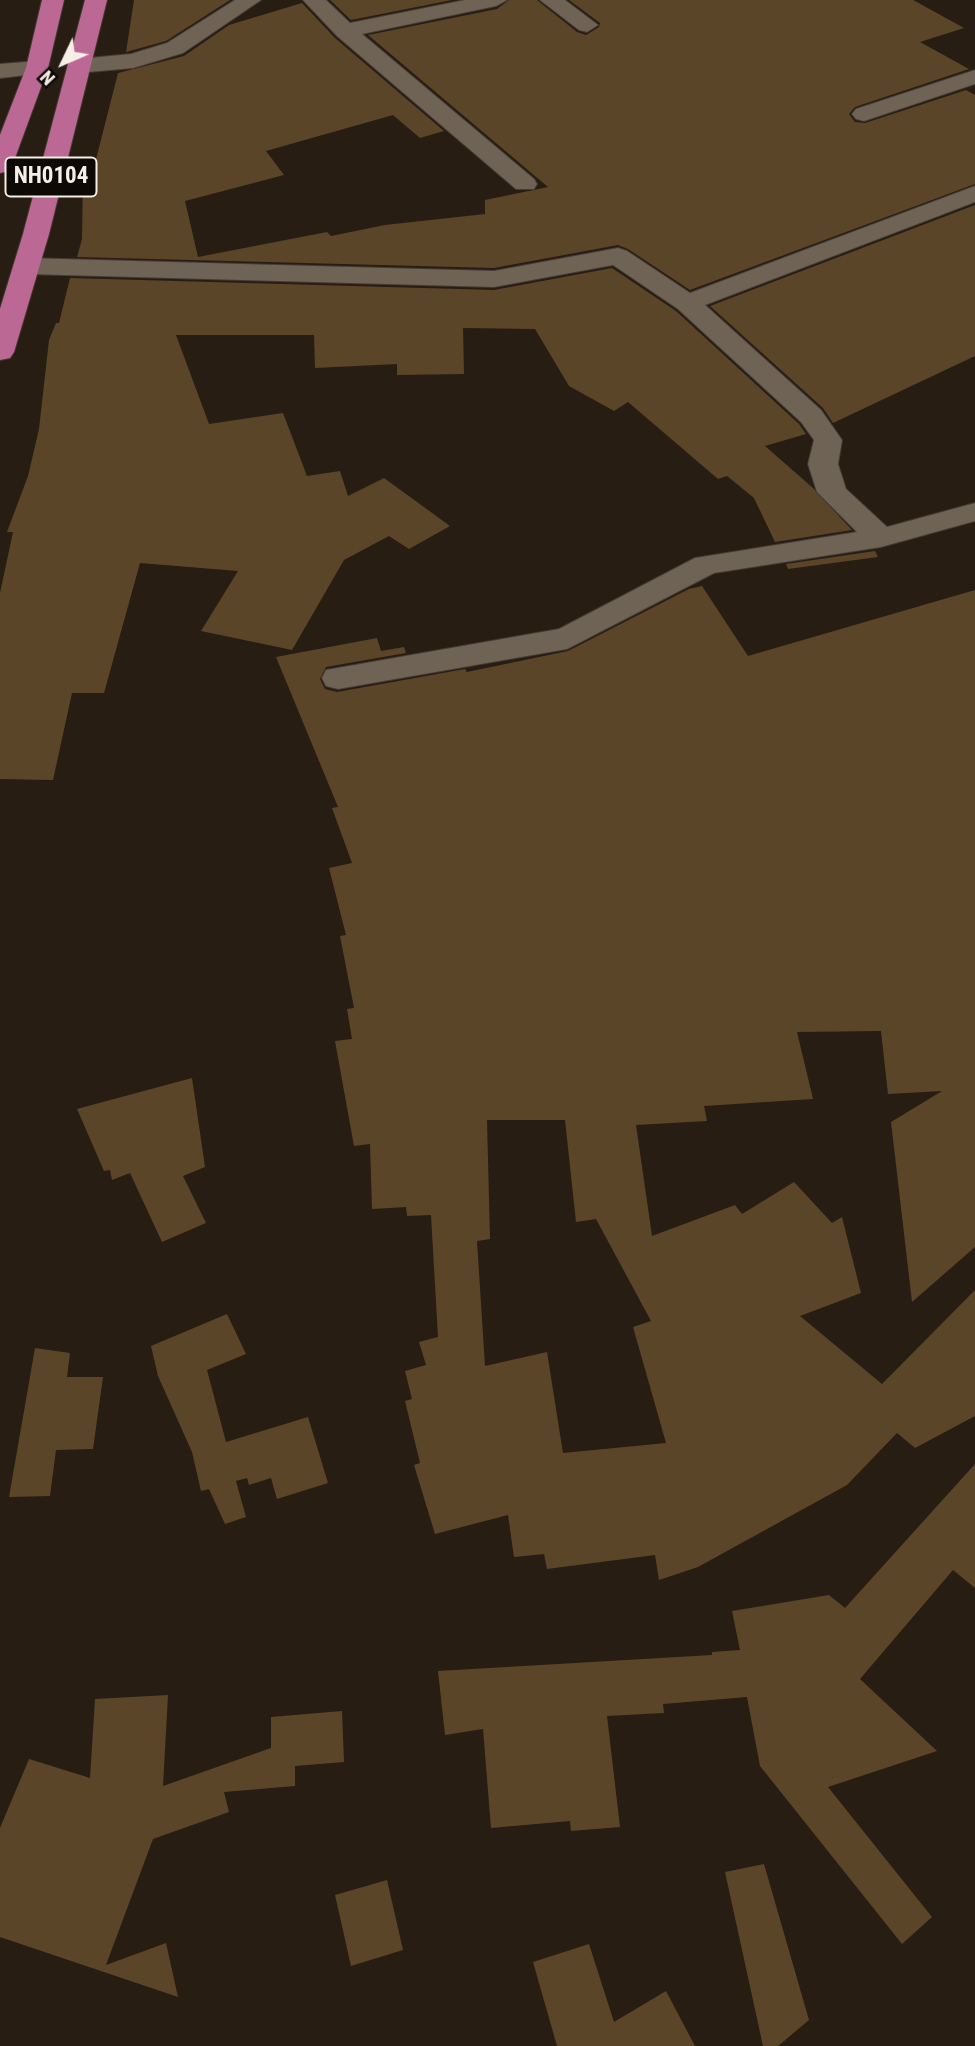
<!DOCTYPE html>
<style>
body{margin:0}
#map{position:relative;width:975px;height:2046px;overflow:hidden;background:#281d12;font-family:"Roboto Condensed",sans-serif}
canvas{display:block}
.north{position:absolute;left:28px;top:28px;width:70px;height:70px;-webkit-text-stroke:5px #0d0905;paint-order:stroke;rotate:226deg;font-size:19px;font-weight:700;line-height:28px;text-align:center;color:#f6efe7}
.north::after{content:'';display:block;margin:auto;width:24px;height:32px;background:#f6efe7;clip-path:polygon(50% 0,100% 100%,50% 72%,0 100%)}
</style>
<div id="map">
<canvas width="975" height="2046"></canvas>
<div class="north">N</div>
</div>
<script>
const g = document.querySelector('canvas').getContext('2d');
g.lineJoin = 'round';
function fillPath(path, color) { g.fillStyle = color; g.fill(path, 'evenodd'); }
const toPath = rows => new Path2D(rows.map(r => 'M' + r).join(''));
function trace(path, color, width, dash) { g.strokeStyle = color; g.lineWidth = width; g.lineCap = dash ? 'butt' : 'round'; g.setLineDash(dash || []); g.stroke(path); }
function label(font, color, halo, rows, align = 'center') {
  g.font = font + ' "Roboto Condensed",sans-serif'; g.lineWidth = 7; g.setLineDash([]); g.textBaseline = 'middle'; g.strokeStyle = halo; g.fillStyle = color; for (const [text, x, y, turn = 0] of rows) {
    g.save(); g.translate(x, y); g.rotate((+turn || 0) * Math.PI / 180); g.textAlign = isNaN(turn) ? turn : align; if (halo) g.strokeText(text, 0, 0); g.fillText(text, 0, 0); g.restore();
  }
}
fillPath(toPath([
 [134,0,230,0,166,41,126,52],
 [330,0,452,0,351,20],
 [509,0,537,0,577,32,586,35,599,27,600,23,569,0,913,0,964,28,920,42,969,69,855,107,849,114,855,122,865,123,966,90,975,95,975,184,690,290,628,249,618,245,494,268,77,257,82,239,83,173,93,171,118,73,184,56,229,25,302,3,335,38,444,131,420,138,393,115,266,151,284,175,185,201,198,257,327,232,331,236,385,225,485,214,485,200,548,187,368,35,497,9],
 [975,205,975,356,833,423,823,408,710,306],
 [612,268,676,311,799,424,806,434,765,446,813,488,852,530,775,542,754,498,727,476,718,479,628,402,614,411,569,386,535,329,463,328,464,374,397,375,397,364,315,368,314,335,176,335,209,424,283,413,307,476,340,471,348,496,384,478,450,526,409,549,389,536,344,560,292,650,201,631,238,571,140,563,104,693,72,693,53,780,0,779,0,593,13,532,7,532,28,476,39,429,49,340,56,323,59,323,70,278,494,290],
 [875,551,878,557,788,569,786,564],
 [702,586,748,656,975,590,975,1247,912,1302,891,1122,942,1091,888,1094,881,1031,797,1032,813,1099,704,1106,707,1121,636,1125,652,1236,735,1205,742,1214,794,1182,832,1223,842,1217,861,1293,800,1316,882,1384,975,1290,975,1416,915,1448,897,1433,847,1485,698,1567,659,1580,655,1555,547,1569,544,1554,514,1557,508,1515,435,1534,414,1465,420,1463,405,1401,412,1399,405,1371,426,1365,419,1342,438,1337,431,1215,407,1216,406,1207,372,1209,370,1144,354,1146,335,1041,352,1039,347,1009,354,1008,340,936,346,935,329,868,352,863,332,808,338,807,276,657,377,638,381,651,404,647,406,653,326,667,320,679,325,689,337,692,465,669,467,672,568,651,689,589],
 [487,1120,565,1120,576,1222,596,1219,651,1321,633,1327,666,1443,563,1453,547,1352,485,1366,477,1241,490,1239],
 [192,1078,205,1167,183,1176,206,1223,162,1242,130,1173,112,1180,110,1170,104,1171,77,1109],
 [227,1314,246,1354,207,1370,226,1442,308,1417,328,1483,277,1499,271,1478,249,1485,247,1478,236,1481,246,1517,225,1524,209,1489,201,1491,192,1452,158,1376,151,1346],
 [35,1348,70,1353,67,1377,103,1377,93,1449,56,1450,50,1496,9,1497],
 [975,1464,975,1588,953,1570,860,1679,937,1751,828,1787,932,1917,902,1944,760,1766,747,1697,663,1704,664,1713,607,1716,620,1827,571,1831,570,1821,491,1828,483,1729,445,1735,438,1671,712,1655,712,1652,740,1650,732,1611,829,1595,845,1608],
 [168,1695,163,1786,271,1748,271,1717,342,1711,344,1762,295,1766,295,1786,224,1792,229,1812,153,1839,106,1965,166,1943,178,1997,0,1937,0,1828,29,1759,90,1778,95,1699],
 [764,1864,809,2020,778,2046,763,2046,725,1872],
 [387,1880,403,1950,351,1966,335,1895],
 [589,1944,614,2022,666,1991,695,2046,557,2046,533,1962]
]), '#5b4529');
const minor = toPath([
 [235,0,261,0,183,53,133,68,78,73,67,66,78,59,131,54,167,43,235,0],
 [303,0,326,0,350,23,465,0,507,0,496,6,362,34,534,179,537,184,534,189,516,189,337,36,303,0],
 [540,0,565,0,598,25,587,32,579,30,540,0],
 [37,61,48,68,45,73,0,78,0,64,37,61],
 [975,70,975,84,864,121,856,119,852,114,856,109,975,70],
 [975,186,975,202,705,305,821,410,842,440,838,464,846,489,887,527,975,503,975,521,881,547,714,573,567,649,338,689,326,686,322,678,326,670,559,629,695,558,857,532,817,492,808,464,814,440,801,422,678,309,613,265,494,287,27,274,18,271,14,266,18,261,27,258,494,271,618,248,627,251,690,293,975,186]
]);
const trunk = toPath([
 [42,0,64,0,48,68,12,166,9,171,0,173,0,135,26,68,42,0],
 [85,0,107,0,49,234,14,352,10,358,0,360,0,309,23,234,85,0]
]);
trace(minor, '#433a34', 2);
trace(trunk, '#433a34', 2);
fillPath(minor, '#6f6355');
fillPath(trunk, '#bc6894');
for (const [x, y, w] of [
 [51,177,91]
]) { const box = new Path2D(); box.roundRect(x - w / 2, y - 19.5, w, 39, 5); g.fillStyle = '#0d0905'; g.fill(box); trace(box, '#f6efe7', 2); }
label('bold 23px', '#f6efe7', null, [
 ["NH0104",51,177]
]);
</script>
